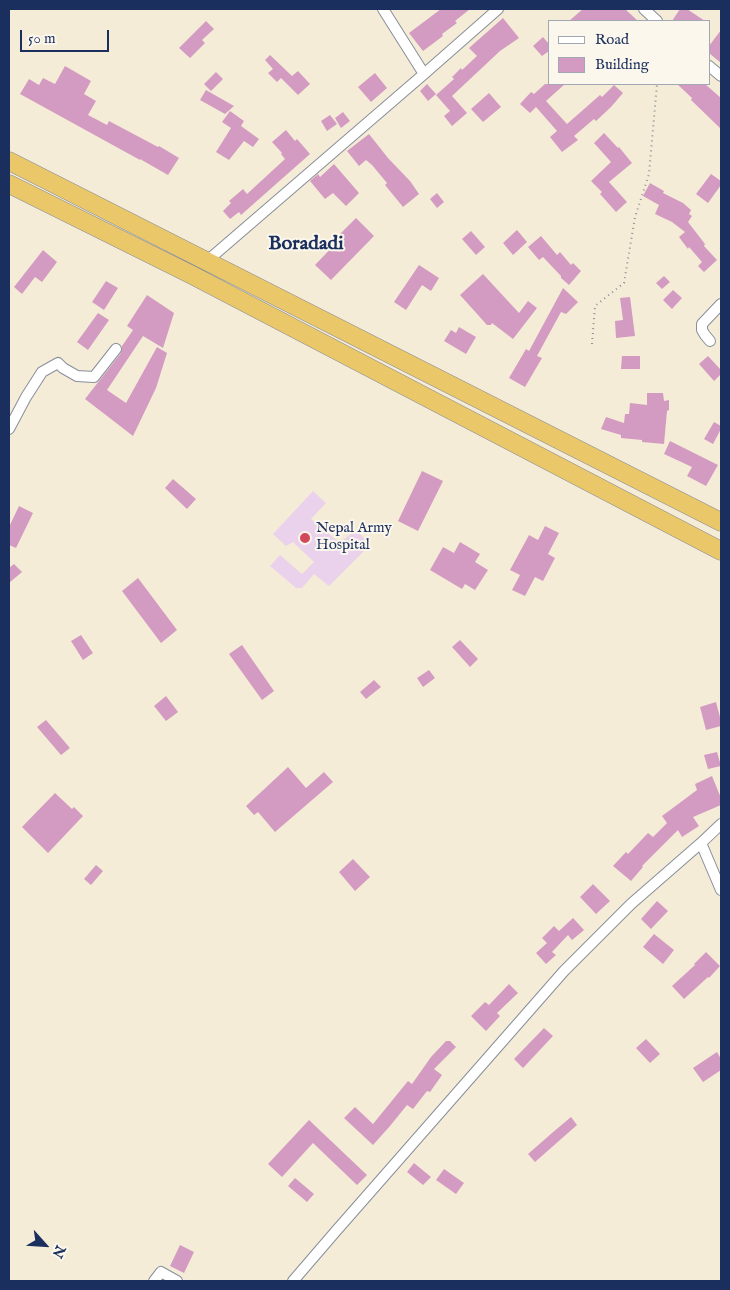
<!DOCTYPE html>
<style>
body{margin:0}
#map{position:relative;width:730px;height:1290px;overflow:hidden;background:#f5ecd7;font-family:"IM FELL English",serif}
canvas{display:block}
.frame{position:absolute;inset:0;border:10px solid #1b2f5e;pointer-events:none}
.legend{position:absolute;left:548px;top:20px;width:162px;height:65px;box-sizing:border-box;background:#fbf7ec;border:1px solid #a1a7b3;margin:0;padding:6px 9px;list-style:none;font-size:15px;color:#1b2f5e}
.legend li{display:flex;align-items:center;gap:10px;height:25px}
.legend b{width:25px;border:1px solid #a1a7b3}
.north{position:absolute;left:20px;top:1220px;width:50px;height:50px;-webkit-text-stroke:4px #fbf7ec;paint-order:stroke;rotate:116deg;font-size:14px;font-weight:700;line-height:20px;text-align:center;color:#1b2f5e}
.north::after{content:'';display:block;margin:auto;width:18px;height:22px;background:#1b2f5e;clip-path:polygon(50% 0,100% 100%,50% 72%,0 100%)}
.scale{position:absolute;left:20px;top:30px;width:89px;height:22px;box-sizing:border-box;border:2px solid #1b2f5e;border-top:0;padding-left:6px;font-size:15px;line-height:18px;white-space:nowrap;color:#1b2f5e;-webkit-text-stroke:4px #fbf7ec;paint-order:stroke}
</style>
<div id="map">
<canvas width="730" height="1290"></canvas>
<div class="frame"></div>
<ul class="legend">
<li><b style="height:6px;background:#fff"></b>Road</li>
<li><b style="height:14px;background:#d39bc2"></b>Building</li>
</ul>
<div class="north">N</div>
<div class="scale">50 m</div>
</div>
<script>
const g = document.querySelector('canvas').getContext('2d');
g.lineJoin = 'round';
function fillPath(path, color) { g.fillStyle = color; g.fill(path, 'evenodd'); }
const toPath = rows => new Path2D(rows.map(r => 'M' + r).join(''));
function trace(path, color, width, dash) { g.strokeStyle = color; g.lineWidth = width; g.lineCap = dash ? 'butt' : 'round'; g.setLineDash(dash || []); g.stroke(path); }
function label(font, color, halo, rows, align = 'center') {
  g.font = font + ' "IM FELL English",serif'; g.lineWidth = 4; g.setLineDash([]); g.textBaseline = 'middle'; g.strokeStyle = halo; g.fillStyle = color; for (const [text, x, y, turn = 0] of rows) {
    g.save(); g.translate(x, y); g.rotate((+turn || 0) * Math.PI / 180); g.textAlign = isNaN(turn) ? turn : align; if (halo) g.strokeText(text, 0, 0); g.fillText(text, 0, 0); g.restore();
  }
}
fillPath(toPath([
 [313,491,326,503,311,519,340,543,355,530,371,544,329,586,314,574,302,588,296,588,270,566,280,555,302,574,314,562,293,542,286,546,273,534]
]), '#ead1ec');
fillPath(toPath([
 [441,9,470,9,455,21,457,23,442,34,443,36,423,51,409,33],
 [583,9,625,9,638,21,569,21],
 [680,9,687,9,705,21,672,21],
 [503,18,519,38,500,51,452,96,467,113,452,126,444,116,450,111,436,95,454,79,452,77,461,68,462,70,477,56,469,48],
 [206,21,214,29,202,40,205,43,190,58,179,48],
 [721,30,721,63,709,53,709,46],
 [543,37,549,44,549,51,542,56,533,46],
 [270,55,292,76,298,71,310,84,298,95,281,78,277,82,268,73,273,69,265,60],
 [65,66,91,81,84,94,96,101,88,115,107,125,109,121,158,147,159,146,179,158,168,175,140,159,140,160,20,94,29,79,39,85,43,78,55,84],
 [216,72,223,79,211,91,204,84],
 [375,73,387,88,371,102,358,87],
 [427,84,436,94,428,101,420,91],
 [545,84,565,84,546,101,567,124,600,95,602,97,614,85,623,93,611,107,596,121,594,119,574,136,578,140,562,152,550,137,557,131,536,107,530,113,520,104,531,92,534,94],
 [677,84,705,84,721,98,721,129,691,100,692,98],
 [206,90,234,106,225,114,200,100],
 [489,93,501,107,483,122,471,109],
 [230,111,244,121,241,126,259,139,253,147,244,141,229,160,216,152,231,128,222,122],
 [343,112,350,121,341,128,335,118],
 [330,115,337,124,327,131,321,121],
 [286,130,295,141,297,139,310,154,241,215,239,212,230,219,223,211,231,203,229,201,243,189,247,194,285,159,281,154,282,153,272,142],
 [604,133,618,148,619,147,632,163,609,182,627,202,616,212,600,194,602,192,591,181,611,162,594,143],
 [369,134,388,158,410,181,419,194,403,207,385,185,387,183,372,165,366,160,359,166,347,151],
 [334,164,359,193,346,206,333,193,325,199,310,181,318,174,320,177],
 [711,174,721,181,721,185,708,203,696,194],
 [650,183,664,191,663,193,683,203,691,210,689,214,692,216,688,222,705,244,704,246,717,260,704,272,698,266,702,262,689,247,688,249,679,237,685,232,672,222,655,214,659,205,643,196],
 [437,193,444,202,437,208,430,199],
 [356,218,374,236,331,280,315,265,341,238,339,235],
 [517,230,527,242,513,255,503,243],
 [471,231,485,247,476,255,462,239],
 [541,236,557,255,560,252,571,265,573,263,581,271,569,285,561,278,561,276,543,257,539,260,528,247],
 [43,250,57,262,42,282,35,277,22,294,14,287],
 [419,265,439,278,431,291,422,285,406,310,394,302],
 [483,274,519,313,528,301,537,308,513,339,492,323,491,325,487,325,460,295],
 [664,276,670,282,662,289,656,283],
 [106,281,118,288,104,310,92,302],
 [563,288,578,302,566,314,561,312,537,356,542,358,525,387,509,378,519,361,520,362,519,361,526,349,529,351],
 [673,290,682,298,672,309,663,300],
 [147,295,174,313,163,348,143,336,107,390,126,403,157,347,167,353,156,388,133,436,85,399,121,353,122,346,133,330,127,326],
 [630,297,635,336,616,338,615,321,623,320,620,298],
 [98,313,109,320,88,350,77,342],
 [459,327,476,337,466,354,444,341,451,330,456,333],
 [622,356,640,356,640,369,621,369],
 [708,356,721,370,721,374,714,381,699,364],
 [647,393,663,393,664,401,669,400,669,410,667,411,664,444,642,442,642,440,621,438,621,435,601,429,606,417,624,423,625,414,629,414,630,403,647,405],
 [714,422,721,426,721,429,713,444,704,439],
 [670,441,718,465,706,486,687,476,692,467,664,454],
 [422,471,443,481,418,531,398,521],
 [173,479,196,499,187,509,165,488],
 [19,506,33,513,16,548,9,545,9,527],
 [545,526,559,533,548,554,555,558,543,581,535,577,525,596,512,590,520,575,510,570,529,535,538,540],
 [460,542,480,554,475,562,488,570,475,590,465,584,462,589,430,570,443,547,454,553],
 [14,564,22,572,9,583,9,568],
 [138,578,177,630,161,643,122,591],
 [81,635,93,653,83,660,71,641],
 [460,640,478,659,470,667,452,647],
 [242,645,274,691,262,700,229,654],
 [429,670,435,678,423,687,417,678],
 [374,680,381,687,366,699,360,692],
 [166,696,178,712,166,721,154,706],
 [716,702,721,721,721,726,706,730,700,707],
 [46,720,70,748,61,755,37,727],
 [717,752,721,766,708,769,704,755],
 [288,767,306,788,324,772,333,782,275,832,258,812,254,815,246,806],
 [712,776,721,798,721,805,693,817,699,826,682,837,678,830,642,866,643,867,631,881,613,866,626,852,628,854,648,833,653,837,667,823,662,816,697,790,695,784],
 [55,793,72,809,74,807,83,816,48,853,22,827],
 [353,859,370,877,355,891,339,872],
 [96,865,103,871,91,885,84,879],
 [593,884,610,901,596,914,580,897],
 [657,901,668,911,651,929,641,919],
 [573,918,584,930,572,940,568,935,552,952,556,955,546,964,536,953,547,943,542,938,554,926,559,931],
 [654,934,674,950,663,964,643,947],
 [706,952,720,966,709,978,708,977,684,999,672,986,695,965,694,964],
 [509,984,518,993,497,1013,500,1016,486,1031,471,1016,485,1002,489,1005],
 [544,1028,553,1036,523,1068,514,1059],
 [646,1039,660,1054,650,1063,636,1048],
 [446,1041,450,1041,456,1047,434,1069,442,1075,430,1092,427,1091,413,1109,407,1105,390,1126,373,1145,344,1118,355,1107,373,1124,408,1081,412,1084,431,1057],
 [717,1052,721,1059,721,1070,703,1082,693,1068],
 [571,1117,577,1125,535,1162,528,1154,552,1133],
 [309,1120,367,1175,357,1185,313,1143,282,1177,268,1164],
 [414,1163,431,1177,423,1185,407,1172],
 [444,1169,464,1183,456,1194,436,1180],
 [295,1178,314,1194,307,1202,288,1186],
 [180,1245,194,1252,184,1273,170,1266]
]), '#d39bc2');
const minor = toPath([
 [383,9,424,74],
 [644,9,657,21],
 [709,66,721,76],
 [207,261,424,74,498,9],
 [710,341,705,335,702,330,702,324,721,304],
 [9,429,26,397,42,372,58,363,63,368,77,376,94,377,116,349],
 [701,843,721,890],
 [154,1281,161,1272,177,1281],
 [293,1281,336,1231,564,971,631,904,701,843,721,824]
]);
const trunk = toPath([
 [9,161,721,522],
 [9,184,192,275,721,551]
]);
trace(minor, '#888e9a', 12);
trace(trunk, '#888e9a', 19);
trace(toPath([
 [592,344,595,306,624,283,635,217,649,174,657,84]
]), '#888e9a', 2, [1, 4]);
trace(minor, '#fff', 10);
trace(trunk, '#eac769', 18);
for (const [x, y, r, color] of [
 [305,538,6,"#d1495b"]
]) { const dot = new Path2D(); dot.arc(x, y, r, 0, 2 * Math.PI); g.fillStyle = color; g.fill(dot); trace(dot, '#fbf7ec', 2); }
label('15px', '#1b2f5e', '#fbf7ec', [
 ["Nepal Army",316,529],
 ["Hospital",316,546]
], 'left');
label('bold 20px', '#1b2f5e', '#fbf7ec', [
 ["Boradadi",306,245]
]);
</script>
